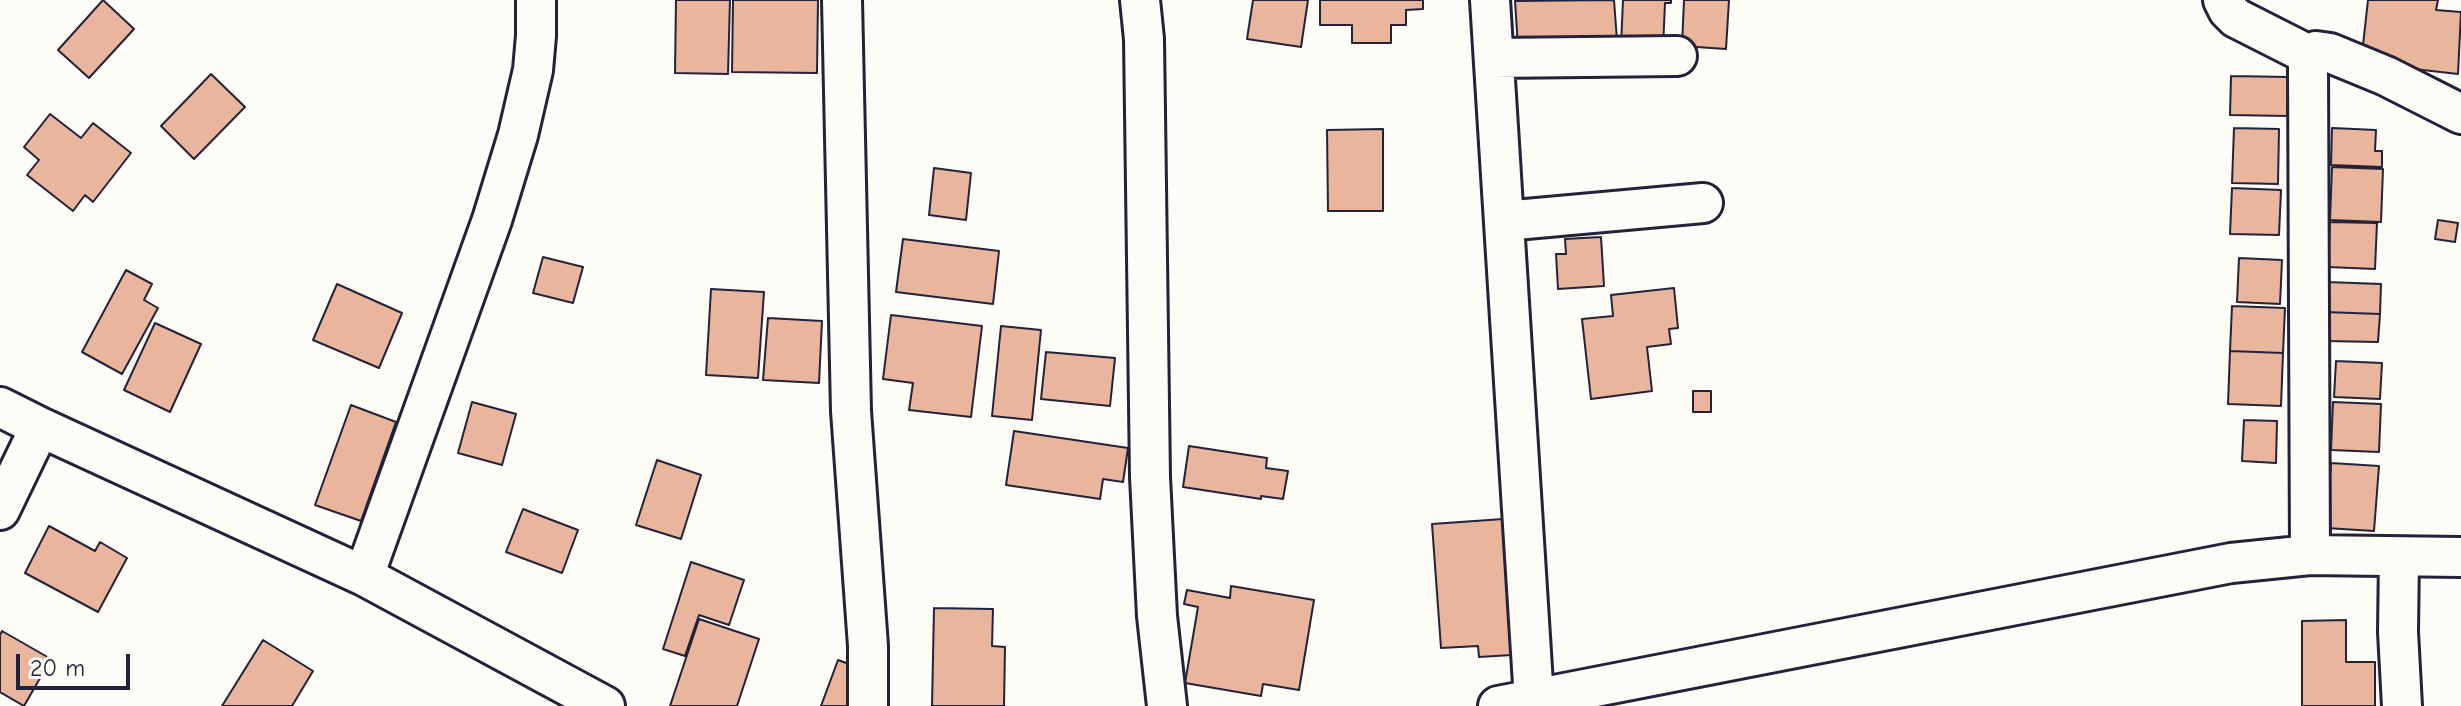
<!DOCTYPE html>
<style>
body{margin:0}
#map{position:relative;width:2461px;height:706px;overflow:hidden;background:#fdfcf7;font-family:"Comic Neue",sans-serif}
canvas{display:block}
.scale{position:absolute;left:16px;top:654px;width:114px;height:36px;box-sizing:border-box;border:4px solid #22223b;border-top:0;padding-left:10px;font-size:24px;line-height:28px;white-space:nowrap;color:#22223b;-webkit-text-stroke:6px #fdfcf7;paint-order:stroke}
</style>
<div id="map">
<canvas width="2461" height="706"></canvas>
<div class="scale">20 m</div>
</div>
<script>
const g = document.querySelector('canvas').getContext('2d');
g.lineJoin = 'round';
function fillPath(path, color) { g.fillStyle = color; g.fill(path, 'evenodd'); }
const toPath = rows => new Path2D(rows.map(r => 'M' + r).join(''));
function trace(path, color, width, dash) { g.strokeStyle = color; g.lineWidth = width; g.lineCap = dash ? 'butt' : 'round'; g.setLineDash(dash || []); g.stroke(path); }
const building = toPath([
 [103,0,134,29,89,78,58,50,103,0],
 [676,0,730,0,728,74,675,73,676,0],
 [733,0,818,0,817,73,732,72,733,0],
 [1253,0,1308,0,1301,47,1247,39,1253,0],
 [1320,0,1423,0,1423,9,1406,10,1406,25,1391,25,1391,43,1352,43,1352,25,1320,25,1320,0],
 [1614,0,1617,40,1518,47,1515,1,1614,0],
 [1623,0,1671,0,1671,3,1665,3,1663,48,1621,46,1623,0],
 [1684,0,1729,0,1726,49,1682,46,1684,0],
 [2368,0,2438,0,2436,10,2461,12,2458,74,2361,63,2368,0],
 [211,74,245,107,194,159,161,126,211,74],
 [2231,76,2288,77,2287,116,2230,115,2231,76],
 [50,114,81,138,93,123,131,153,93,202,85,195,73,211,27,175,39,160,24,147,50,114],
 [2234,128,2279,129,2278,184,2232,183,2234,128],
 [2332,128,2376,130,2375,151,2382,151,2382,167,2331,165,2332,128],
 [1383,129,1383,211,1328,211,1327,130,1383,129],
 [2332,167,2383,169,2381,222,2330,220,2332,167],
 [934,168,971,173,966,220,929,215,934,168],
 [2232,188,2281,190,2279,235,2230,234,2232,188],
 [2438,220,2458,223,2455,242,2435,239,2438,220],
 [2330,222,2377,223,2375,269,2328,267,2330,222],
 [1601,237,1604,286,1558,289,1556,254,1566,254,1565,239,1601,237],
 [903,239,999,251,993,304,896,292,903,239],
 [543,257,583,267,573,303,533,293,543,257],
 [2239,258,2282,260,2280,304,2237,302,2239,258],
 [126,270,152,284,144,300,158,308,122,374,82,352,126,270],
 [2327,282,2381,284,2380,314,2325,312,2327,282],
 [337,284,402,313,379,368,313,340,337,284],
 [1674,288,1678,328,1669,329,1671,344,1647,347,1652,391,1591,399,1582,319,1613,316,1611,295,1674,288],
 [711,289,764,292,758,378,706,375,711,289],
 [2232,306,2285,308,2283,353,2230,351,2232,306],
 [2325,312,2380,314,2378,342,2325,341,2325,312],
 [891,315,982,326,971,417,909,410,913,383,883,379,891,315],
 [768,318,822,321,819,383,763,380,768,318],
 [155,323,201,344,170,412,124,390,155,323],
 [1001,326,1041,330,1032,420,992,416,1001,326],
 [2230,351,2283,353,2281,406,2228,404,2230,351],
 [1046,352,1115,358,1110,406,1041,399,1046,352],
 [2336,361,2382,363,2380,399,2334,397,2336,361],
 [1693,391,1711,391,1711,412,1693,412,1693,391],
 [472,402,516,414,502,465,458,453,472,402],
 [2333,402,2381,404,2379,452,2331,450,2333,402],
 [351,405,396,422,361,521,315,505,351,405],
 [2244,420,2277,421,2276,463,2242,461,2244,420],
 [1014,431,1128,448,1123,482,1103,479,1100,499,1006,485,1014,431],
 [1189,446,1267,458,1266,468,1288,471,1283,499,1261,496,1261,499,1183,487,1189,446],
 [657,460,701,475,681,539,636,525,657,460],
 [2331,463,2379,466,2374,531,2326,528,2331,463],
 [523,509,578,530,562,573,506,552,523,509],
 [1503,519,1512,655,1479,657,1478,646,1441,648,1432,524,1503,519],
 [49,526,95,551,100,542,127,558,98,612,25,573,49,526],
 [691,562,744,580,729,625,699,615,685,656,663,649,691,562],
 [1231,586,1314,600,1299,690,1263,684,1261,696,1185,683,1198,607,1184,604,1187,590,1230,598,1231,586],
 [934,608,993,609,992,646,1005,647,1004,706,932,706,934,608],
 [699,619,759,639,737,706,670,706,699,619],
 [2346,620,2346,662,2375,662,2375,706,2302,706,2302,621,2346,620],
 [2,631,51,659,24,706,0,692,0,635,2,631],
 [263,640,313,671,292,706,222,706,263,640],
 [838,660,868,671,855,706,821,706,838,660]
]);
fillPath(building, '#e9b59c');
trace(building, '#22223b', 2);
const minor = toPath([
 [842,0,851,411,868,646,868,706],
 [1140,0,1144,39,1150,477,1157,616,1167,706],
 [1490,0,1534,700],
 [2223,0,2228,10,2236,18,2311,56],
 [1494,58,1677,56],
 [1504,221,1703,203],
 [0,407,40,427,364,576,605,706],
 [0,510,40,427],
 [2310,555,2308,67,2311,56,2316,51,2330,53,2386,76,2461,114],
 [2399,557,2398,632,2402,706],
 [364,576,492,220,518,135,533,70,536,36,536,0],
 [1498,706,2231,563,2310,555,2461,557]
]);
trace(minor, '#22223b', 44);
trace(minor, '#fdfcf7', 38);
</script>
